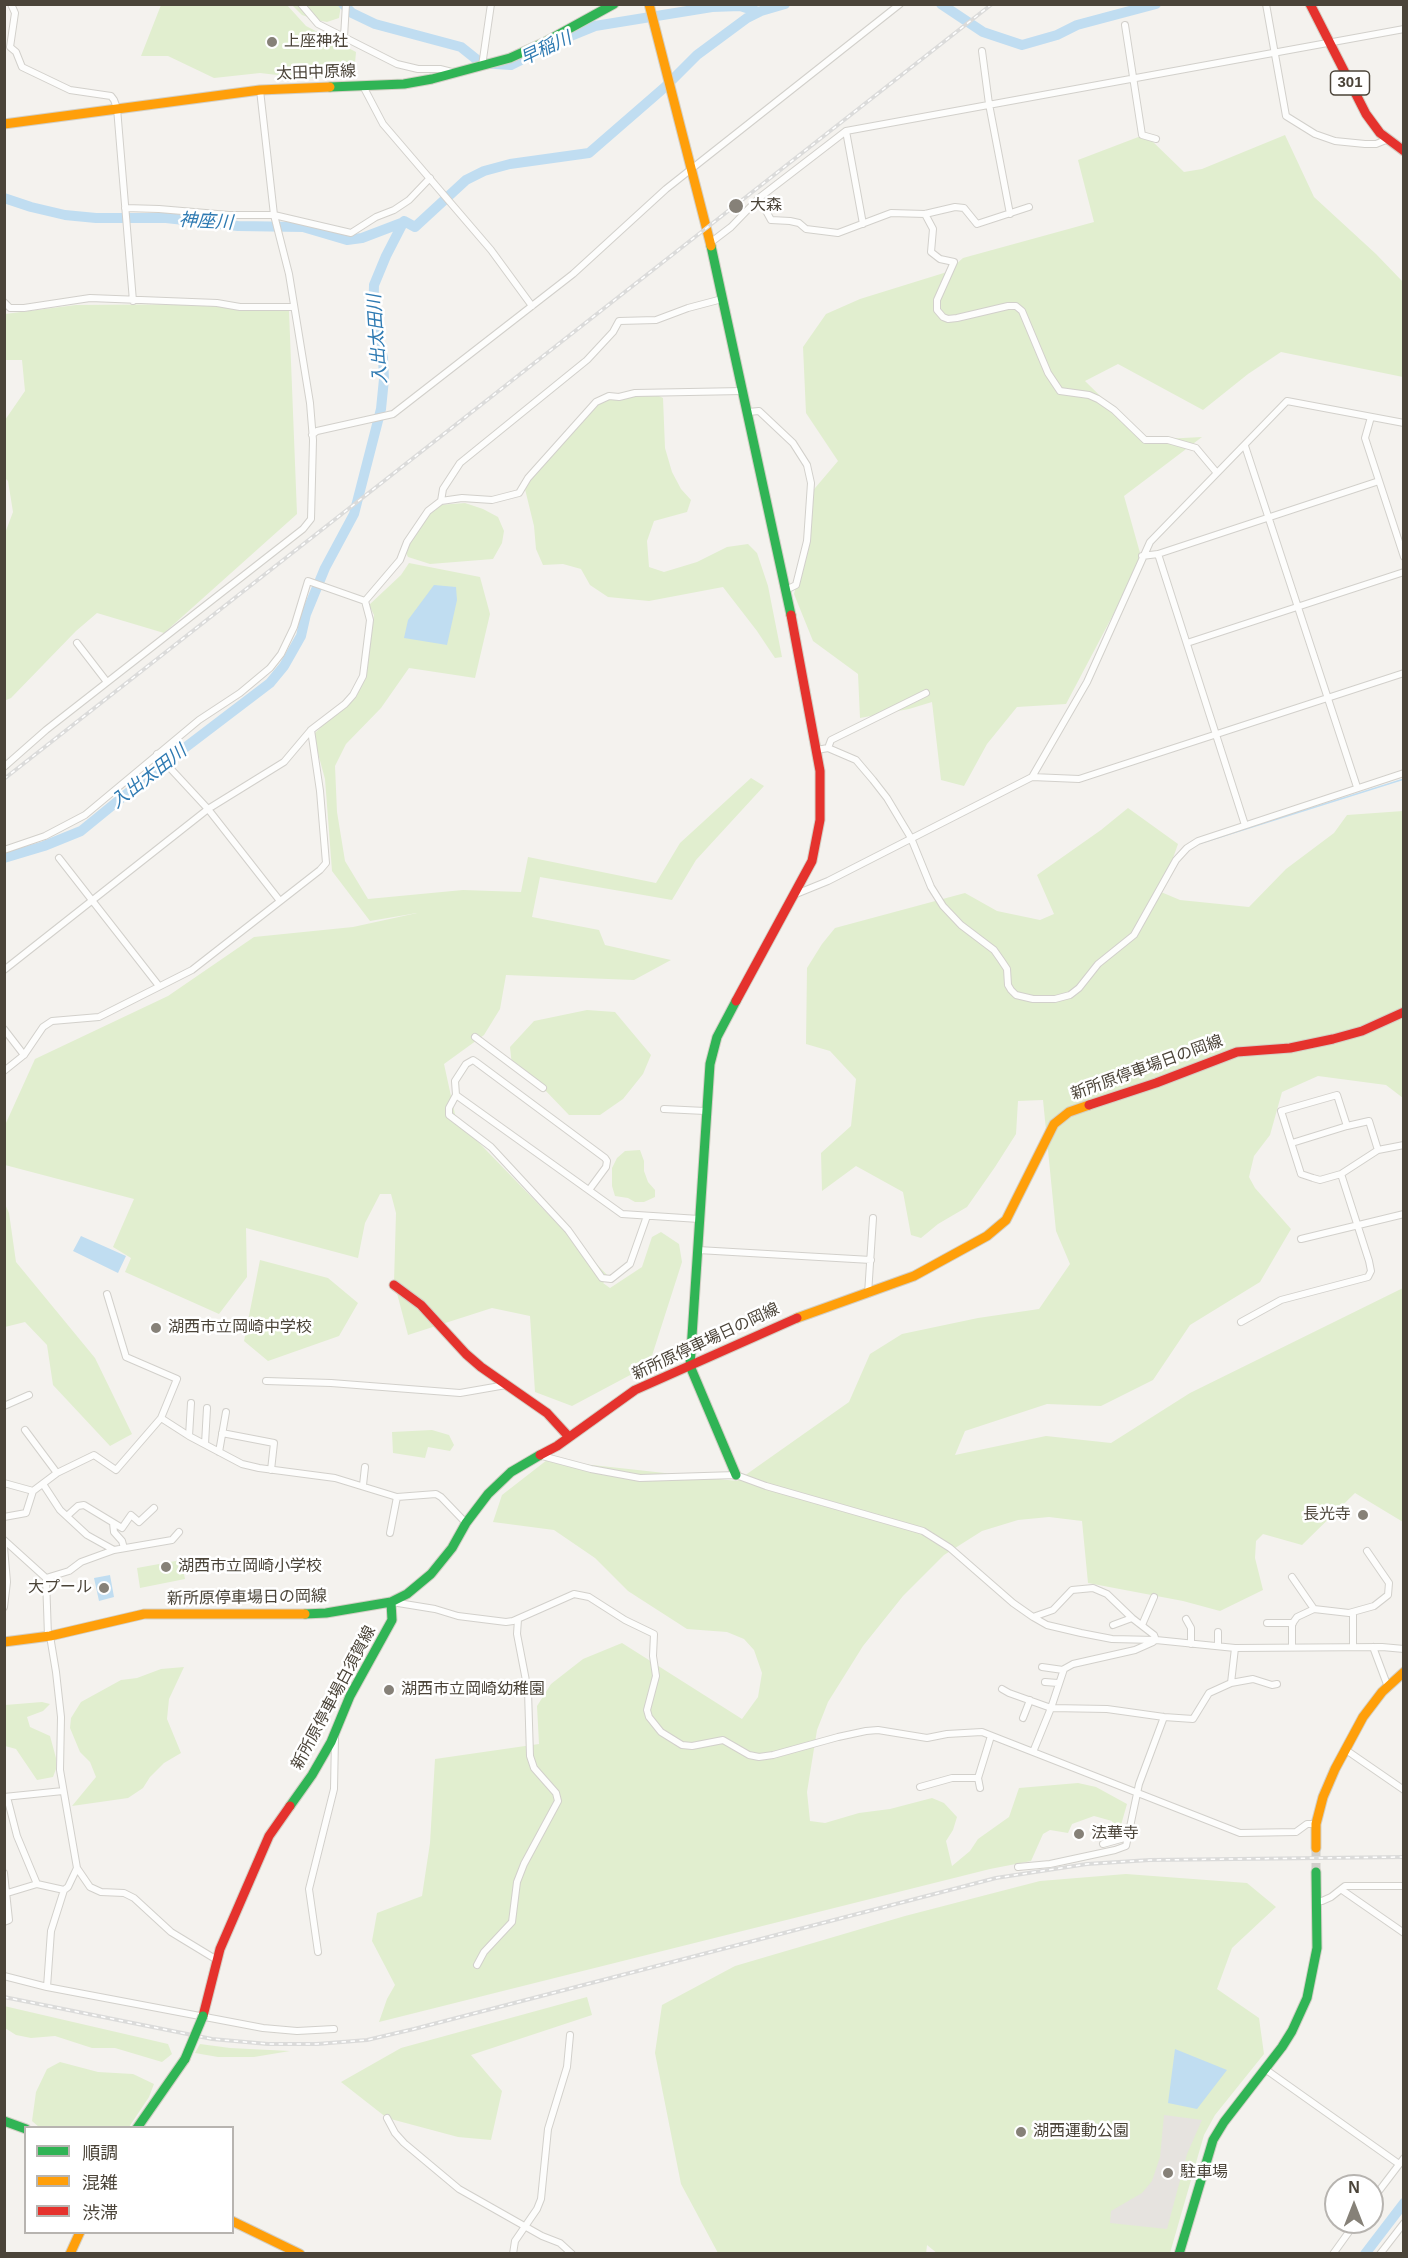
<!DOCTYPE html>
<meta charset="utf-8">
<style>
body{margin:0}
#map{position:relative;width:1408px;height:2258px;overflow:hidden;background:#f4f2ee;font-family:Arial,"Noto Sans JP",sans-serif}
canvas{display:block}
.frame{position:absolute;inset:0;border:6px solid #4b4439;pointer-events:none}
.legend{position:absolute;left:24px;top:2126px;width:210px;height:108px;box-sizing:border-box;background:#fff;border:2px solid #b7b4b0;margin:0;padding:8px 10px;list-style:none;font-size:18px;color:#4b4439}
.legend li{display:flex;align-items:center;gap:12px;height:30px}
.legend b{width:30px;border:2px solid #b7b4b0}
.north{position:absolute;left:1324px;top:2174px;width:60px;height:60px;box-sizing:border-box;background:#fff;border:2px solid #b7b4b0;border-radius:50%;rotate:0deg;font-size:16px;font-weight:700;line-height:24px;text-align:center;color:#4b4439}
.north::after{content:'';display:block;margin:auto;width:21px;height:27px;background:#868178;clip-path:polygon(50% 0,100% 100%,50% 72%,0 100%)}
</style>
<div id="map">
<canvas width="1408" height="2258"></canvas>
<div class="frame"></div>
<ul class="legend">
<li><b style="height:8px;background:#30b455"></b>順調</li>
<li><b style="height:8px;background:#ff9f0a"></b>混雑</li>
<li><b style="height:8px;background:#e5322d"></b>渋滞</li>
</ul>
<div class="north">N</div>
</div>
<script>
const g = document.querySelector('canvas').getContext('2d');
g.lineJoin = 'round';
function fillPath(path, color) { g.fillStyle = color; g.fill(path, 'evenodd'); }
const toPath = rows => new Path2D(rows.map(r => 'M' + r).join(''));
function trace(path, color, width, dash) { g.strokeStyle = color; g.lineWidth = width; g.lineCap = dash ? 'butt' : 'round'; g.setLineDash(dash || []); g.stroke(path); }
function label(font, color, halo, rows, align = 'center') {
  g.font = font + ' Arial,"Noto Sans JP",sans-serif'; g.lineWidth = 5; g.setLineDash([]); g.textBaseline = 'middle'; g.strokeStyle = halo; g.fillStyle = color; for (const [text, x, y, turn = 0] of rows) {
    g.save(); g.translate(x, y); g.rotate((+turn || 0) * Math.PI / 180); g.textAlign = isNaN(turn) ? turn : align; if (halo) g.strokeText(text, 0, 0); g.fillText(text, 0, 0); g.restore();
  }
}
fillPath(toPath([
 [161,5,287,5,306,26,356,52,354,75,303,78,260,73,214,78,168,56,141,56],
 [292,5,341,5,339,18,327,22,316,20,302,15],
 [1285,135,1314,197,1376,254,1403,282,1403,377,1281,352,1248,374,1203,410,1118,364,1085,381,1145,440,1202,437,1124,496,1142,560,1066,704,1017,707,987,744,964,786,941,780,932,702,909,709,860,718,858,674,813,641,794,594,807,541,810,494,838,461,806,413,803,347,826,314,860,299,947,272,963,258,1094,222,1078,160,1141,136,1150,139,1184,172,1202,169],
 [219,304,289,311,297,514,164,633,97,613,76,631,11,698,4,701,4,536,13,512,8,481,5,478,5,420,25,391,22,360,5,360,5,314,76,305],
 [651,392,663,398,665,448,672,472,681,489,691,500,687,512,654,521,647,541,649,567,664,572,697,562,727,547,748,544,757,553,768,586,782,657,775,658,757,631,723,587,649,601,608,597,590,585,581,569,563,564,543,565,536,549,534,526,524,485,596,402],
 [465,503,483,509,498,517,504,531,502,543,493,559,430,564,408,557,404,549,416,525,438,505],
 [409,563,480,577,490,614,475,678,409,668,381,708,346,744,335,766,337,812,345,861,368,899,463,890,521,892,528,857,656,883,680,843,751,778,764,786,696,860,672,900,540,877,532,917,599,930,605,945,671,960,634,980,506,975,500,1009,484,1035,444,1064,456,1119,610,1278,603,1283,610,1288,642,1267,652,1237,661,1232,679,1244,682,1262,649,1365,572,1406,535,1392,530,1316,492,1308,408,1335,394,1282,396,1213,391,1194,380,1194,365,1223,358,1258,246,1228,247,1277,219,1314,125,1272,131,1258,113,1247,134,1199,5,1165,6,1123,35,1059,168,996,254,937,353,927,417,913,370,921,332,871,325,779,313,735,353,695,363,676,374,615,369,605,401,575],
 [1128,808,1178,844,1161,892,1180,900,1249,907,1286,869,1334,833,1347,815,1403,811,1403,1098,1386,1085,1318,1076,1282,1092,1270,1135,1254,1156,1249,1177,1255,1188,1291,1229,1260,1282,1190,1325,1153,1380,1101,1406,1047,1404,965,1431,955,1455,1046,1436,1111,1443,1190,1393,1403,1288,1403,1522,1355,1493,1302,1545,1263,1534,1256,1541,1255,1558,1263,1590,1220,1611,1183,1601,1088,1583,1082,1521,1049,1517,1018,1520,982,1531,944,1555,903,1596,863,1646,828,1702,817,1730,807,1792,810,1821,825,1823,859,1813,890,1809,932,1798,944,1803,957,1817,953,1830,946,1841,952,1866,970,1851,978,1839,1009,1817,1019,1788,1078,1783,1096,1787,1127,1804,1117,1839,1112,1821,1094,1816,1072,1824,1068,1833,1050,1830,1043,1834,1031,1861,990,1869,379,2022,387,1999,395,1985,372,1941,377,1913,422,1896,430,1843,435,1759,539,1744,537,1706,551,1684,583,1659,622,1643,742,1719,758,1697,762,1673,754,1650,744,1639,727,1632,687,1629,628,1591,595,1558,554,1530,493,1522,502,1495,547,1460,737,1481,849,1402,870,1354,902,1334,978,1318,1039,1309,1070,1264,1056,1231,1043,1100,1018,1101,1016,1134,995,1167,967,1207,938,1224,921,1238,911,1235,903,1192,856,1166,822,1191,821,1153,851,1126,856,1079,830,1051,806,1044,807,968,822,944,835,928,965,893,997,911,1040,920,1054,914,1037,875,1101,830],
 [587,1010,615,1012,651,1055,643,1074,623,1099,600,1115,569,1115,543,1088,512,1066,510,1047,534,1021],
 [640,1150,644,1161,644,1171,648,1182,655,1190,655,1197,644,1202,635,1202,628,1198,615,1196,612,1186,612,1168,617,1158,625,1151],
 [4,1202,9,1213,16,1262,95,1358,132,1434,110,1446,53,1385,47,1345,25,1322,5,1327],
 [260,1260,328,1278,358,1303,339,1336,268,1361,244,1341],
 [432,1430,449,1435,454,1445,450,1451,428,1447,425,1458,393,1453,392,1432],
 [181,1560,185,1579,140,1588,137,1568],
 [184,1667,169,1699,167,1719,181,1753,164,1763,150,1777,143,1788,128,1798,72,1806,96,1777,90,1762,80,1752,70,1728,71,1718,81,1702,121,1680,137,1678,161,1669],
 [42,1702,50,1704,43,1711,27,1717,30,1727,50,1736,56,1758,56,1769,53,1777,37,1780,16,1749,5,1746,5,1705],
 [1126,1874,1247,1883,1276,1907,1232,1948,1217,1989,1259,2018,1264,2054,1215,2115,1204,2135,1170,2253,938,2254,927,2245,926,2254,718,2253,681,2184,655,2053,662,2005,735,1966,905,1916,1040,1881],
 [587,1997,592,2015,471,2055,502,2091,491,2140,458,2137,387,2118,341,2082,401,2048],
 [4,2006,168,2044,172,2054,162,2062,115,2048,92,2048,55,2036,31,2038,16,2035,5,2028],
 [200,2044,230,2048,290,2051,254,2057,218,2057,195,2053],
 [60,2062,98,2072,133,2074,154,2084,149,2097,129,2127,39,2127,32,2121,36,2092,47,2069]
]), '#e1eecf');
fillPath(toPath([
 [1164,2115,1202,2120,1187,2154,1167,2229,1110,2223,1111,2211,1142,2193,1152,2181,1160,2157]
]), '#e6e3df');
fillPath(toPath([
 [434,585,456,587,457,600,447,645,404,638,408,620],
 [81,1236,126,1256,118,1273,73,1251],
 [110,1575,114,1597,99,1601,94,1578],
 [1175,2049,1227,2070,1197,2109,1168,2103]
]), '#c0ddf1');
trace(toPath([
 [1198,844,1404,779]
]), '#c0ddf1', 1.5);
trace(toPath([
 [343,4,352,13,375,24,461,47,481,63,511,65,563,39,595,26,712,7,740,6,759,12],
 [941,4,983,32,1022,45,1057,35,1077,25,1156,4],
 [4,198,31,207,65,215,96,218,166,218,238,226,303,227,347,240,362,238,404,222],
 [404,221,415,227,466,180,484,171,510,164,589,153,665,87,697,55,747,18,761,11,785,4],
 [4,858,44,846,81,831,157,769,270,683,284,666,301,636,306,614,325,568,354,514,381,409,384,379,383,358,373,321,374,285,386,256,404,221],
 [1365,2254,1404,2203]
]), '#c0ddf1', 10);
trace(toPath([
 [1316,1872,1316,1848]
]), '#d2cfca', 9, [9, 4.5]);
const street = toPath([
 [11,4,15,13,10,47,16,52,22,67,70,90,111,96,114,100,117,108,133,301],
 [301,4,318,24,397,64,418,69,440,69,452,72],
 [1266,4,1286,116,1315,134,1335,141,1365,144,1376,144,1386,140],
 [1125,25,1142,135,1156,139],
 [344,37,346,4],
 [982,51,989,104,1010,214],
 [482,66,491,4],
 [363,86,383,124,491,250,532,306],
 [846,131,863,224],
 [759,198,771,220,790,221,799,223,806,229,838,233,891,213,925,214,955,207,964,208,977,224,1029,207],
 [125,208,159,209,229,215,274,215,351,233,376,217,394,210,409,200,430,178],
 [925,214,933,229,931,252,940,259,954,262,937,300,937,310,943,317,948,319,957,318,1008,306,1016,306,1022,311,1048,373,1060,391,1089,395,1098,399,1114,410,1145,440,1168,440,1196,448,1217,473],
 [710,243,731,227,759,198,846,131,1404,29],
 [4,302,10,308,24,308,90,298,217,303,240,307,293,307],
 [748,412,759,411,793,443,807,465,811,483,807,541,796,585,786,590],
 [1371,417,1365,438,1404,557],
 [312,435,317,431,393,414,573,274,666,189,900,4],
 [1245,446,1357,787],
 [441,501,443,489,460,463,587,360,613,332,619,321,656,320,688,308,722,299],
 [1158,554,1245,825],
 [1142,556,1158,554,1379,481],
 [77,643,107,682],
 [1187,643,1404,572],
 [828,748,831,740,926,693],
 [817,750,828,748,856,760,873,780,887,798,911,838,931,887,943,906,961,925,994,950,1001,960,1007,969,1008,985,1011,990,1016,995,1033,999,1055,999,1070,995,1079,988,1098,964,1134,935,1176,860,1187,848,1198,841,1404,773],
 [157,754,208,809,280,901],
 [4,767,46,730,303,529,311,519,313,440,310,403,289,274,274,215,260,90],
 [1032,777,1079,779,1404,673],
 [4,850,45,836,85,815,199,720,240,693,270,668,281,654,294,627,308,581,365,601],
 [59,858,159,986],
 [796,894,828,881,1032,777,1087,682,1150,542,1287,401,1404,423],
 [4,970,208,809,284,762,311,730,345,704,353,695,363,676,370,620,365,601,400,560,407,542,428,511,441,501,462,498,492,500,519,493,528,478,596,402,609,396,619,397,635,393,743,391],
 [4,1029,24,1055],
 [475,1037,543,1088],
 [4,1071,24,1055,43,1027,52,1021,99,1017,192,970,320,870,326,863,320,791,311,730],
 [456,1095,455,1081,466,1064,473,1060,476,1062,605,1158,607,1161,606,1167,589,1190],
 [664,1109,705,1111],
 [1292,1143,1347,1126],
 [1378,1150,1369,1121,1347,1126,1337,1095,1281,1111,1301,1174,1313,1178,1320,1180,1341,1174,1378,1150,1404,1145],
 [647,1216,630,1264,611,1279,602,1278,568,1230,491,1147,449,1115,449,1108,456,1095,622,1214,699,1219],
 [1301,1239,1404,1214],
 [698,1250,871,1260],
 [107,1294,126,1357,177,1379,161,1418,189,1436],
 [868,1294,873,1218],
 [1241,1322,1281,1300,1368,1277,1371,1271,1369,1261,1341,1174],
 [266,1381,331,1383,460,1393,506,1385],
 [191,1403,189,1436,242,1464,259,1468,335,1478,397,1497,436,1494,441,1497,466,1523],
 [4,1406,29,1395],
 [25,1430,57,1473],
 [222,1433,274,1443,271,1470],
 [205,1444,207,1408],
 [219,1452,226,1412],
 [542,1456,591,1469,640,1478,736,1475,766,1486,923,1531,950,1548,1013,1603,1033,1617,1047,1625,1081,1633,1112,1639,1156,1640,1235,1648,1382,1647,1404,1649],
 [4,1483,33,1491,57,1473,94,1455,116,1470,161,1418],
 [43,1484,60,1510,87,1535,114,1550,172,1540,179,1532],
 [363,1485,365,1467],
 [67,1516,78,1506,84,1505,122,1528,131,1515,139,1522,154,1508],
 [4,1517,26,1513,33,1491],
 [113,1523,114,1532,122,1541,124,1548],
 [390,1533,397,1497],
 [4,1540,46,1578],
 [4,1547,7,1582,4,1607],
 [1292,1577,1314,1609,1297,1617,1292,1624,1292,1647],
 [392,1602,435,1609,458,1616,506,1622,513,1621,574,1594,589,1597,625,1620,654,1634,653,1656,656,1676,647,1710,649,1717,661,1732,682,1745,692,1746,723,1740,749,1755,759,1757,773,1755,838,1737,866,1731,878,1730,927,1738,947,1734,982,1732,1240,1833,1296,1832,1307,1824,1316,1824],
 [1314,1609,1349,1613,1374,1606,1388,1595,1389,1583,1367,1551],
 [1033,1617,1053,1610,1072,1590,1093,1588,1107,1594,1132,1618,1154,1635,1156,1640],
 [1186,1619,1191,1628,1191,1644],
 [1267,1623,1293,1623],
 [1113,1625,1132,1618],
 [1142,1625,1154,1597],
 [1218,1632,1218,1646],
 [48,1636,46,1578,69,1571,81,1562,114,1550],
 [50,1636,56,1672,61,1717,60,1770,77,1868,90,1887,101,1892,124,1893,134,1898,171,1932,217,1960],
 [1353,1647,1353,1612],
 [1373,1647,1388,1687],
 [1042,1667,1063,1670],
 [1045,1682,1058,1683],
 [1231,1683,1253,1679,1272,1685,1277,1684],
 [1002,1689,1009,1693,1051,1708,1107,1709,1164,1717,1193,1719,1209,1693,1231,1683,1235,1648],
 [1023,1718,1030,1700],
 [1346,1750,1404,1790],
 [1033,1752,1051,1708,1064,1669,1073,1664,1135,1650,1153,1642],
 [978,1778,980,1788],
 [920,1787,952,1778,978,1778,991,1736],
 [4,1797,63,1791],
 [7,1797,17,1836,37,1884],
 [1103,1844,1128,1837],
 [1018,1867,1050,1864,1115,1850,1126,1846,1139,1784,1164,1717],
 [4,1873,9,1920,4,1922],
 [1342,1890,1404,1933],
 [4,1894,37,1884,64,1890],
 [1316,1901,1322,1901,1331,1897,1345,1886,1404,1886],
 [318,1952,309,1889,334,1789,335,1738],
 [477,1965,484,1952,512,1922,517,1882,524,1864,558,1801,556,1793,534,1768,530,1756,528,1691,517,1634,518,1619],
 [4,1976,47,1987,263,2028,297,2031,334,2029],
 [47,1987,51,1931,64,1890,68,1887,77,1868],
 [1265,2069,1399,2164],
 [387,2118,395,2133,404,2143,459,2189,542,2236,560,2243,572,2254],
 [1372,2200,1404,2158],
 [513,2254,515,2241,537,2209,541,2199,548,2129,567,2067,570,2035],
 [1333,2254,1356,2222],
 [1380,2254,1404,2223]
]);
const fast = toPath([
 [330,87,404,84,432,79,510,58,545,42,614,4],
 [711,246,791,615],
 [736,1475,690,1366,710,1064,717,1037,736,1001],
 [305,1614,326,1613,391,1602,407,1594,431,1574,452,1548,466,1523,488,1494,511,1472,540,1455],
 [290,1806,312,1775,331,1742,350,1696,392,1620,391,1602],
 [4,2121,26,2129],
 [137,2128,185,2059],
 [1179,2254,1213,2140,1224,2122,1282,2047,1292,2031,1307,1998,1317,1948,1316,1872]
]);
const slow = toPath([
 [649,4,711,246],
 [4,124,260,90,330,87],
 [797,1318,914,1276,987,1236,1006,1220,1054,1124,1069,1112,1089,1105],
 [4,1642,50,1636,144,1614,305,1614],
 [1316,1848,1316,1824,1323,1797,1335,1769,1363,1717,1382,1692,1404,1672],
 [232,2221,300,2254],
 [70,2254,80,2232]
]);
const jam = toPath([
 [1310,4,1366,114,1380,133,1404,151],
 [736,1001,812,861,820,820,820,771,791,615],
 [1089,1105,1156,1083,1237,1052,1290,1048,1333,1039,1362,1031,1404,1012],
 [394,1285,421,1305,466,1354,481,1367,547,1413,569,1437],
 [540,1455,557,1446,635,1390,797,1318],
 [203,2016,220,1949,269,1836,290,1806]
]);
trace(street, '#d2d0cb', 8);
trace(fast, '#d3cfc5', 11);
trace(slow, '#d3cfc5', 11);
trace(jam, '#d3cfc5', 11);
trace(street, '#fdfdfc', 6);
trace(fast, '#30b455', 9);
trace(slow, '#ff9f0a', 9);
trace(jam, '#e5322d', 9);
const rail = toPath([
 [4,779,992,4],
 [4,1997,212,2039,268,2044,317,2044,367,2040,414,2029,996,1878,1087,1864,1150,1860,1404,1857]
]);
trace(rail, '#dbdbda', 4);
trace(rail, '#fff', 1.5, [4.5]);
const fastBridge = toPath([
 [185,2059,203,2016]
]);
trace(fastBridge, '#d3cfc5', 11, []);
trace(fastBridge, '#30b455', 9);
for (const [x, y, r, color] of [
 [272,42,6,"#868178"],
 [736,206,8,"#868178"],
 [156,1328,6,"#868178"],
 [1363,1515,6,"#868178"],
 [166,1567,6,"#868178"],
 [104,1588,6,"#868178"],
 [389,1690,6,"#868178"],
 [1079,1834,6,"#868178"],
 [1021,2132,6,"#868178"],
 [1168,2173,6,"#868178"]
]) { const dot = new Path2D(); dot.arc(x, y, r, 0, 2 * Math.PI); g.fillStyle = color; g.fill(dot); trace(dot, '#fff', 2); }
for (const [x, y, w] of [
 [1350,83,39]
]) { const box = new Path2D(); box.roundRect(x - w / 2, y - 12, w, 24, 4.5); g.fillStyle = '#fff'; g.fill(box); trace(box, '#4b4439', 1.5); }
label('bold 15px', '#4b4439', null, [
 ["301",1350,83]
]);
label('16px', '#4b4439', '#fff', [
 ["上座神社",284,42],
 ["大森",750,206],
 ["湖西市立岡崎中学校",168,1328],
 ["長光寺",1351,1515,"right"],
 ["湖西市立岡崎小学校",178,1567],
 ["大プール",92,1588,"right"],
 ["湖西市立岡崎幼稚園",401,1690],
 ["法華寺",1091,1834],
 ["湖西運動公園",1033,2132],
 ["駐車場",1180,2173]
], 'left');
label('16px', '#4b4439', '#fff', [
 ["太田中原線",316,73,-2],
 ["新所原停車場日の岡線",1147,1068,-20],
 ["新所原停車場日の岡線",706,1342,-25],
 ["新所原停車場日の岡線",247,1598,-1],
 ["新所原停車場白須賀線",334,1698,-62]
]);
label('italic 18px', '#2e7ab2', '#fff', [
 ["早稲川",546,49,-25],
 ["神座川",206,222,3],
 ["入出太田川",378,339,-94],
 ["入出太田川",149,777,-38]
]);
</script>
